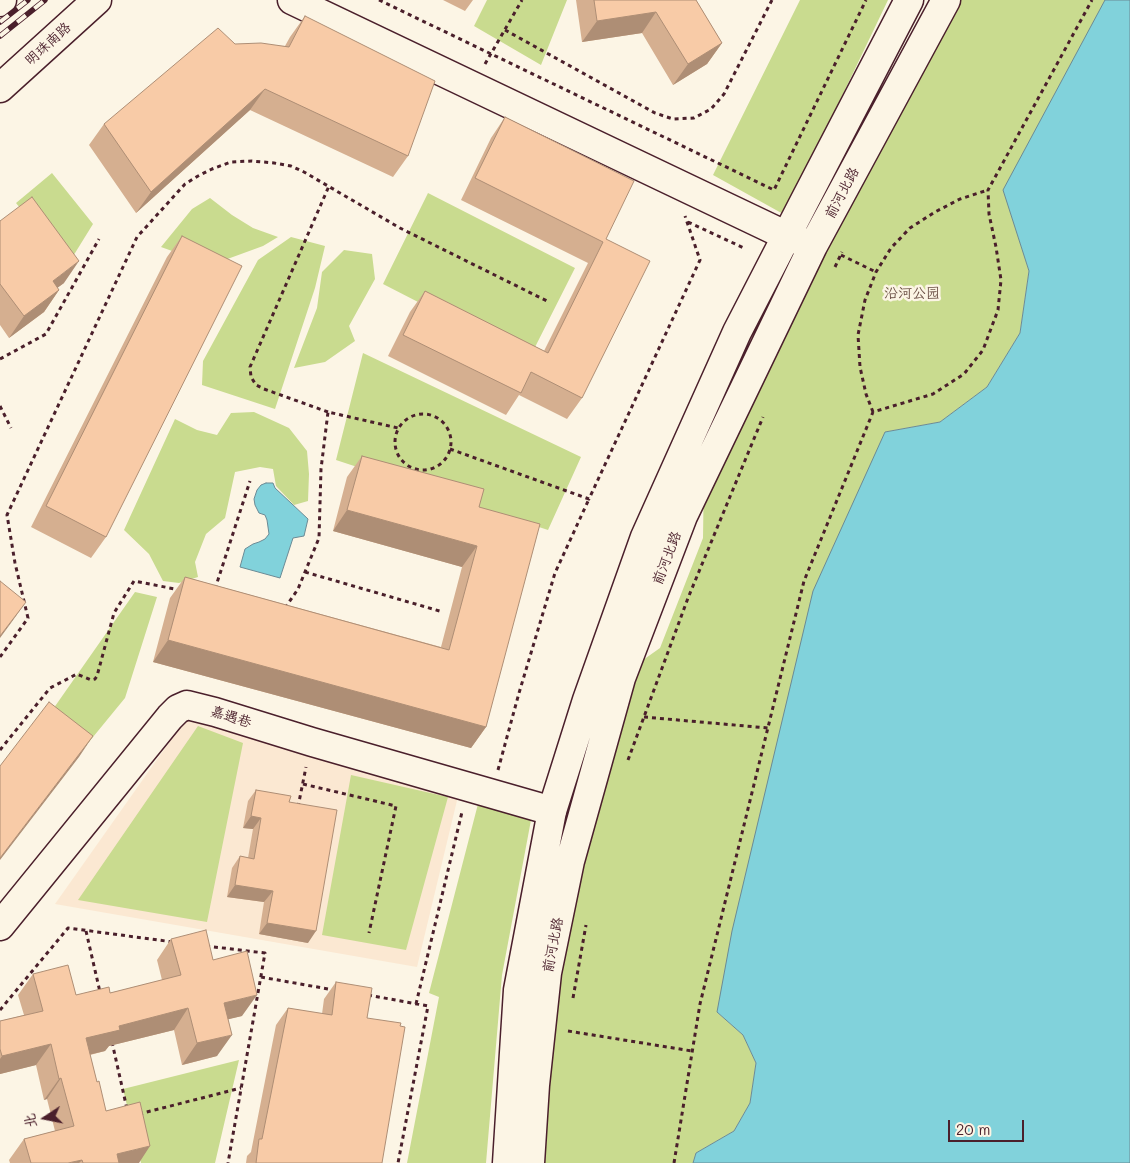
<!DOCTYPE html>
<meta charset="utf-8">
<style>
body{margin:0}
#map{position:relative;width:1130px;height:1163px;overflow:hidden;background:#fcf5e5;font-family:Mali,"LXGW WenKai TC",sans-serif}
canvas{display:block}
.north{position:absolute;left:20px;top:1093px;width:50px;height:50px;-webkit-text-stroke:4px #fcf5e5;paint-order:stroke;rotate:259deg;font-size:14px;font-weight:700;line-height:20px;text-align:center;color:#4a1f2b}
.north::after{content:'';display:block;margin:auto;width:18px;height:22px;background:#4a1f2b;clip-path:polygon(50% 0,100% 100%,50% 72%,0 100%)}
.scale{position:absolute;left:948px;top:1120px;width:76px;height:22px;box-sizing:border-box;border:2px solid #4a1f2b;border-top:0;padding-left:6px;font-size:15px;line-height:18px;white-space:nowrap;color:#4a1f2b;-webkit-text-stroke:4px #fcf5e5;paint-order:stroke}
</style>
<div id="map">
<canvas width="1130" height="1163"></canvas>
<div class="north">北</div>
<div class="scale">20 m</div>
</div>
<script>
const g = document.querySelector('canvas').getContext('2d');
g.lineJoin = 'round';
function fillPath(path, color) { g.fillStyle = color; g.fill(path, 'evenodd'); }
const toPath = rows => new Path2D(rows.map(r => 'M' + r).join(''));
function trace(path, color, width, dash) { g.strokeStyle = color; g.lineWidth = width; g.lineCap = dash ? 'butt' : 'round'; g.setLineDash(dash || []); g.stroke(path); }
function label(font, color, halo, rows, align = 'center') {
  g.font = font + ' Mali,"LXGW WenKai TC",sans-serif'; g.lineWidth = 5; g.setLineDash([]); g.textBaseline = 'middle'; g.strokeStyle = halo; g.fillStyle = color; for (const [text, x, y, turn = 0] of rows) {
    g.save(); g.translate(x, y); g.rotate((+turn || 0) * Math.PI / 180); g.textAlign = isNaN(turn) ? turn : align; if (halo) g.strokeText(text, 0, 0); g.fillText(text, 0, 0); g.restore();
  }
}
fillPath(toPath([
 [192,710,460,788,417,967,55,904]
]), '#fbe8d2');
fillPath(toPath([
 [487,0,567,0,541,65,474,26],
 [800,0,888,0,785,215,713,175],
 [933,0,1122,0,1004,190,1029,271,1020,333,987,387,940,422,885,432,717,1012,743,1035,756,1063,750,1103,734,1131,696,1153,693,1163,523,1163,619,677,660,648,703,538,704,468],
 [52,173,93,224,67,266,16,203],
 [428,193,575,268,529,359,383,284],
 [210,198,232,215,253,228,278,237,263,246,211,265,161,247,192,209],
 [291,237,325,246,315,288,275,409,202,385,203,361,258,260],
 [344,250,372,254,375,279,349,326,355,341,325,362,294,368,317,308,322,272],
 [363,353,581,457,548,530,336,460],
 [254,412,289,428,307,451,309,474,308,501,294,505,276,486,273,469,260,467,235,472,225,518,206,534,195,562,198,577,179,583,163,581,149,554,124,530,175,419,197,430,217,435,231,413],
 [135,592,157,597,125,698,84,748,44,722],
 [198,726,243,743,207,922,78,900],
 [351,775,448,797,406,950,322,935],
 [478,804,531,820,502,975,486,1163,407,1163,439,997,429,993],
 [239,1060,215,1163,141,1163,123,1089]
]), '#c9db8f');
const water = toPath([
 [1105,0,1130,0,1130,1163,693,1163,696,1153,734,1131,750,1103,756,1063,743,1035,717,1012,732,931,813,591,885,432,940,422,987,387,1020,333,1029,271,1003,190,1105,0],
 [266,483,273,483,275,488,308,519,304,536,293,538,280,578,240,567,245,549,253,544,259,542,265,539,269,534,267,520,265,515,259,513,255,505,254,499,257,490,261,485,266,483]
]);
fillPath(water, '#81d2db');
trace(water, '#6b8a95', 1);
const minor = toPath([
 [292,0,787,236,808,244],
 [0,926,170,717,178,709,187,705,215,712,312,742,552,811]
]);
const major = toPath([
 [0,2,2,0],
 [0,88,97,0],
 [507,1163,518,990,552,811,587,700,645,537,737,332,803,204,909,0],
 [530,1163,535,1085,547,973,570,861,621,678,683,516,813,246,946,0]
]);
trace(minor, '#4a1f2b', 31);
trace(major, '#4a1f2b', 31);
trace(toPath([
 [379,0,774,190,866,0],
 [505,30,655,113,673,119,694,118,711,109,724,94,772,0],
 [485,64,522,0],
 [688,222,746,249],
 [841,255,876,272],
 [835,267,842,252],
 [0,359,46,334,99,239],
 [0,406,11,428],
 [328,412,264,389,256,385,251,377,250,367,329,186],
 [873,412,866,394,860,367,858,335,865,300,876,272,891,248,910,228,935,212,960,199,988,190],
 '395 442a28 28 0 1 1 56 0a28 28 0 1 1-56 0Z',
 [450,449,589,499,700,260,685,216],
 [305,572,443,612],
 [215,589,250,481],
 [285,608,298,589,319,538,321,469,328,412,398,428],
 [0,657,28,618,15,563,7,515,137,237,185,184,198,176,212,169,231,162,252,161,274,163,291,166,304,172,400,228,547,301],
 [644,717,768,728],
 [0,750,50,688,77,674,91,680,95,679,97,676,114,613,134,581,180,590],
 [628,760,688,598,763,417],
 [498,770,519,693,555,573,589,499],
 [303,784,396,806,369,933],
 [298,807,306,767],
 [86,931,100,992],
 [206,946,265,953,228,1163],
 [261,977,334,990],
 [368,995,428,1006,398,1163],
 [573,998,586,925],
 [416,1004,462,812],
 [0,1010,68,928,173,942],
 [568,1031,692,1051],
 [112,1042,127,1109],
 [139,1114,241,1088],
 [674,1163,700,1004,804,581,873,412,933,394,964,374,983,350,998,310,1001,280,996,247,989,214,988,190,1092,0]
]), '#4a1f2b', 3, [4, 4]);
trace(minor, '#fcf5e5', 28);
trace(major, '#fcf5e5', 28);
const rail = toPath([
 [0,22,28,0],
 [0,36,45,0]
]);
trace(rail, '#4a1f2b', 5.5);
trace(rail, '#fcf5e5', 4, [11]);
fillPath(toPath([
 [443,0,473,0,465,11],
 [576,0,696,0,722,43,707,64,673,85,642,33,582,42],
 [305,16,408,156,393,177,250,110,136,213,89,145,104,124,235,44,285,46,290,37],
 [505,117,606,239,582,398,567,419,519,395,506,415,388,356,410,312,425,291,544,351,588,263,461,200,491,138],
 [0,221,64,283,57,288,59,290,44,312,9,338,0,325],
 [182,236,106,537,91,558,31,527,167,257],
 [362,456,479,507,486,727,471,748,153,662,170,598,185,577,441,647,462,567,333,531,347,477],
 [256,790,289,802,308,943,259,934,264,902,227,897,232,868,240,856,248,858,253,829,243,828,248,801],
 [171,939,213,960,242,1016,228,1019,217,1056,182,1065,174,1030,109,1046,105,1051,90,1055,97,1082,106,1111,139,1163,10,1163,9,1160,24,1139,55,1131,47,1099,44,1100,36,1065,0,1074,0,1021,24,1015,18,995,33,974,76,995,110,993,162,980,157,960],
 [336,982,367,1018,382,1163,246,1163,247,1156,251,1152,276,1025,288,1008,322,1014,324,999]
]), '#d5af90');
fillPath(toPath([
 [656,12,642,33,582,42,597,21],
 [722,43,707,64,673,85,688,64],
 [265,89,250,110,136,213,151,192],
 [79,261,64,283,38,302,53,281],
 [59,290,44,312,9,338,24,316],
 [347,510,477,546,462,567,333,531],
 [26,602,11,623,0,638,0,636],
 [168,640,486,727,471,748,153,662],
 [93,736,79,757,0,860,0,858],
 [251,816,261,818,253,829,243,828],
 [235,885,273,891,264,902,227,897],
 [267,923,316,931,308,943,259,934],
 [257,995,242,1016,209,1024,224,1003],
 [188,1008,174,1030,109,1046,105,1051,71,1059,86,1038,119,1026],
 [232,1035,217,1056,182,1065,197,1043],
 [51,1044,36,1065,0,1074,0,1059,2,1056],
 [61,1078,47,1099,44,1100,59,1079],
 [150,1146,139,1163,111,1163,117,1154],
 [82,1160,79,1163,68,1163]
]), '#ae8e75');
const building = toPath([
 [594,0,696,0,722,43,688,64,656,12,597,21,594,0],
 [305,16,435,81,408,156,265,89,151,192,104,124,218,28,235,44,261,43,289,47,305,16],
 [505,117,634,181,606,239,650,261,582,398,531,372,521,393,403,335,425,291,548,353,603,242,475,178,505,117],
 [32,197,79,261,53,281,59,290,24,316,0,284,0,221,32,197],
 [182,236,242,266,106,537,46,506,182,236],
 [362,456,484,489,479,507,540,524,486,727,168,640,185,577,449,650,477,546,347,510,362,456],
 [0,581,26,602,0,636,0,581],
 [49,702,93,736,0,858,0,766,49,702],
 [256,790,291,796,289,802,337,810,316,931,267,923,273,891,235,885,240,856,254,859,261,818,251,816,256,790],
 [206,930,213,960,247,951,257,995,224,1003,232,1035,197,1043,188,1008,119,1026,120,1030,86,1038,97,1082,99,1081,106,1111,140,1102,150,1146,117,1154,119,1163,83,1163,82,1160,68,1163,31,1163,24,1139,74,1126,61,1078,59,1079,51,1044,2,1056,0,1049,0,1021,43,1011,33,974,68,965,76,995,109,987,110,993,181,975,171,939,206,930],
 [336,982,372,988,367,1018,401,1023,400,1026,405,1027,382,1163,256,1163,259,1139,262,1139,288,1008,332,1015,336,982]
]);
fillPath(building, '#f8cba7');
trace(building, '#ae8e75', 1);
label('14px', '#4a1f2b', '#fcf5e5', [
 ["明珠南路",48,44,-42],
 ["前河北路",842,193,-62],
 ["前河北路",667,558,-69],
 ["嘉遇巷",231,717,17],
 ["前河北路",553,945,-79]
]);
label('14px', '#6a4e44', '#fcf5e5', [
 ["沿河公园",912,294]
]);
</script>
